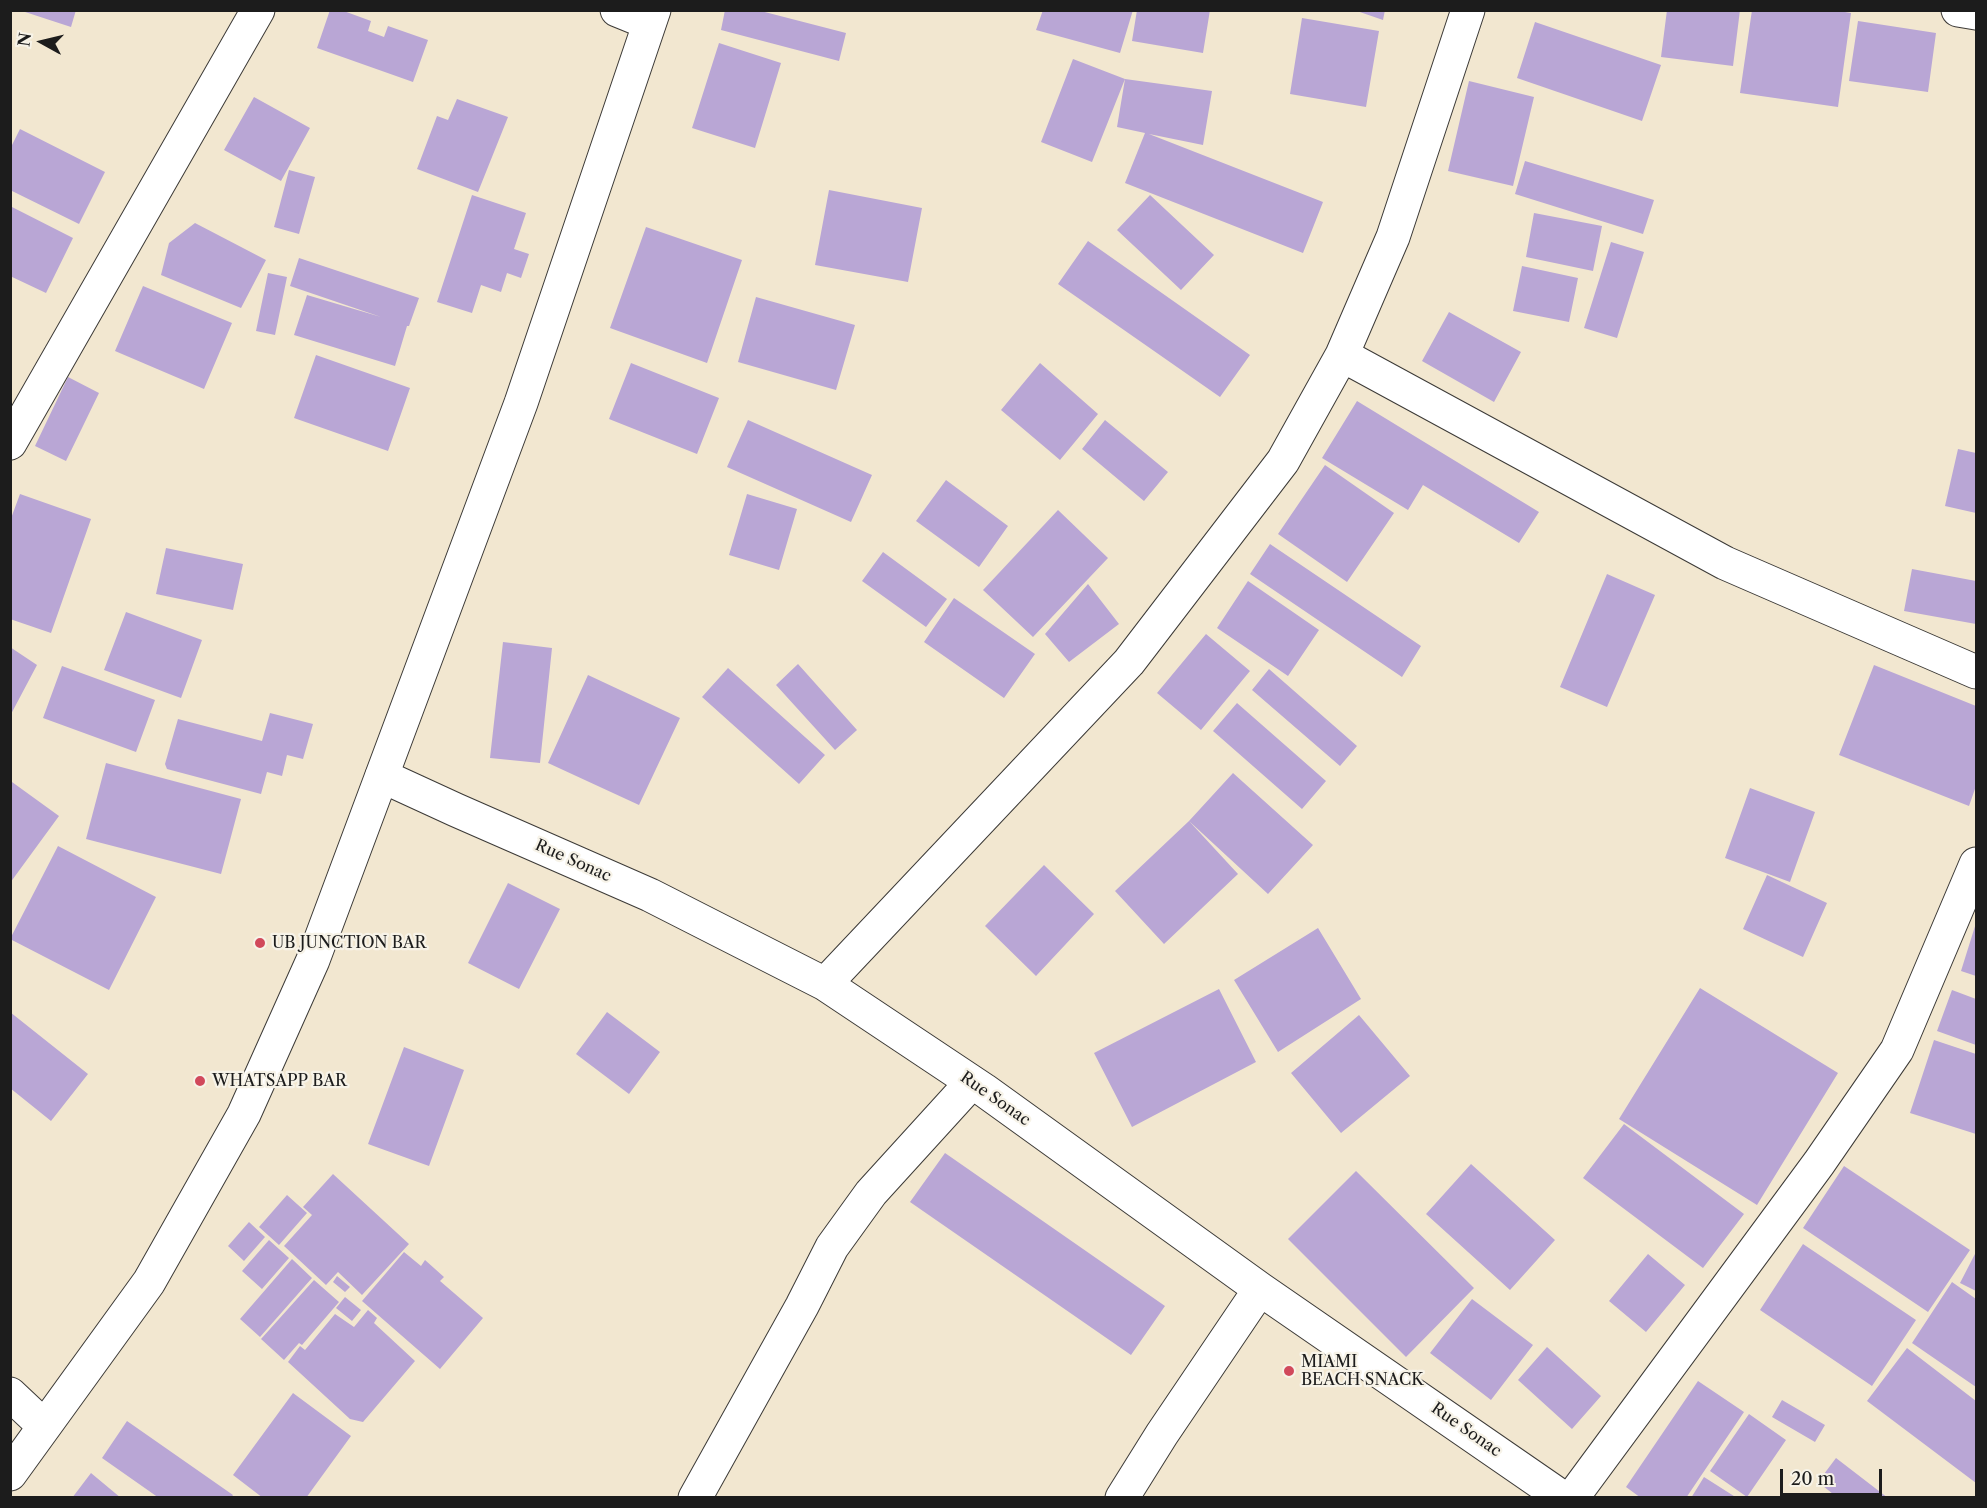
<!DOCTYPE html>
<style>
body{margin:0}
#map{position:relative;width:1987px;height:1508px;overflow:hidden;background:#f2e7d0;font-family:"Libre Caslon Text",serif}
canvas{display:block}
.frame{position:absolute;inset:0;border:12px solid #1c1c1c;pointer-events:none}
.north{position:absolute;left:12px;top:12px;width:60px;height:60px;-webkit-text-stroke:4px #f7f3e8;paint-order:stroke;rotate:278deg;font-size:16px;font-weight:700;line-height:24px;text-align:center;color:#1c1c1c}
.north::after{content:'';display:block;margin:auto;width:21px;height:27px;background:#1c1c1c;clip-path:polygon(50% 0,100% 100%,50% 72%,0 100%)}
.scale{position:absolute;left:1780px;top:1469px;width:102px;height:27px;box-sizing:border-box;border:3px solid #1c1c1c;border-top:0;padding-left:8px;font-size:18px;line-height:21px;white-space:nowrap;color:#1c1c1c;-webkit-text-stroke:4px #f7f3e8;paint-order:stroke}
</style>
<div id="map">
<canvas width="1987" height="1508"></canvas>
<div class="frame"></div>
<div class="north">N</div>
<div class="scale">20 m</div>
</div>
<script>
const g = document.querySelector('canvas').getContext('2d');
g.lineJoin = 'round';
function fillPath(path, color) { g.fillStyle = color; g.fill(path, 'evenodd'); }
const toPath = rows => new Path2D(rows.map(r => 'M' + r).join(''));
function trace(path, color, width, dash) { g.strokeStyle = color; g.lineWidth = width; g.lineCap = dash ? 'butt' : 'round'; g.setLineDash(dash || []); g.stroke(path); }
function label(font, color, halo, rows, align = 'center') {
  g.font = font + ' "Libre Caslon Text",serif'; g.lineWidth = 4.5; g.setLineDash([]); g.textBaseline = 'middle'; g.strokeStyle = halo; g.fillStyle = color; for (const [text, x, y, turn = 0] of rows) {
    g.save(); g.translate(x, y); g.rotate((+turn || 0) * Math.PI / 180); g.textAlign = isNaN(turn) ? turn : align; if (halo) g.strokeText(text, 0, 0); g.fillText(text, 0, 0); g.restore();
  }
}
fillPath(toPath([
 [19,10,76,10,71,27],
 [330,10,341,10,371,21,368,31,384,37,388,26,428,40,413,82,317,48],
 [725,10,757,10,846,33,839,61,721,30],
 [1043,10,1133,10,1120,53,1036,30],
 [1137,10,1210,10,1203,53,1132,41],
 [1354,10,1385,10,1383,20],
 [1667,10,1740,10,1733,66,1661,57],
 [1752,10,1833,10,1851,13,1838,107,1740,93],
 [1302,18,1379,31,1366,107,1290,94],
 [1858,21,1936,33,1928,92,1849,81],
 [1535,22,1661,65,1642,121,1517,78],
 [719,43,781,63,755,148,692,128],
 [1073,59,1125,79,1212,91,1203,145,1149,134,1323,202,1303,253,1125,183,1145,133,1117,127,1125,79,1092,162,1041,142],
 [1469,81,1534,97,1513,186,1448,171],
 [254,97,310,128,281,181,224,150],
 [457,99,508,117,478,192,417,169,437,116,448,120],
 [20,129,105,172,79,224,10,190,10,149],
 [1525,161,1654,200,1643,234,1515,194],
 [289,170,315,177,299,234,274,227],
 [829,190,922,208,908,282,815,265],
 [472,195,526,213,514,249,529,254,521,278,507,273,501,292,481,285,472,313,437,302],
 [1150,195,1214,255,1181,290,1117,230],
 [10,206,73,238,46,293,10,276],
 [1534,213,1602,226,1593,271,1526,257],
 [195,223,266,260,241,308,161,275,169,243],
 [646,227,742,260,707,363,610,328],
 [1088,241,1250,355,1220,397,1058,284],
 [1611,242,1644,252,1617,338,1584,328],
 [299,258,419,298,409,326,407,326,395,366,294,335,307,295,381,317,290,286],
 [1522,266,1578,278,1569,322,1513,311],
 [268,273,287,277,275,335,256,331],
 [143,286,232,323,204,389,115,351],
 [756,297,855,325,836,390,738,362],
 [1449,312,1521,352,1494,402,1422,361],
 [316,355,410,388,388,451,294,418],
 [631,363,719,398,697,454,609,419],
 [1040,363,1098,414,1060,460,1001,410],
 [68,377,99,393,66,461,35,446],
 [1357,401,1539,512,1519,543,1423,485,1408,510,1322,458],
 [748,420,872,475,851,522,727,467],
 [1105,420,1168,472,1144,501,1082,449],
 [1958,449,1976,453,1976,513,1945,506],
 [1325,465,1394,513,1347,582,1278,534],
 [946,480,1008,526,979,567,916,521],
 [20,494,91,519,51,633,10,619,10,521],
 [747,494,797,509,779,570,729,555],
 [1058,510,1108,558,1033,637,983,590],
 [1270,544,1421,646,1402,677,1250,574],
 [166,548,243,564,233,610,156,594],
 [883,552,947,599,926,627,862,581],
 [1912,569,1976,581,1976,624,1904,611],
 [1607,574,1655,595,1607,707,1560,687],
 [1248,581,1319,630,1288,676,1217,628],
 [1088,584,1119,624,1069,662,1045,634],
 [954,598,1035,654,1004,698,924,642],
 [126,612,202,640,181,698,104,670],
 [1206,634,1250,671,1201,730,1157,693],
 [503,642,552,648,540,763,490,758],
 [10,647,37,665,10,716],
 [798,664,857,730,835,750,776,685],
 [1874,665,1976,706,1976,786,1969,806,1839,755],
 [62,666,155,700,136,752,43,718],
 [728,668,825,755,799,784,702,697],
 [1269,669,1357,746,1340,766,1252,690],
 [588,675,680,718,639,805,548,763],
 [1237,703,1326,781,1302,809,1213,731],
 [270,713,313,724,303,759,287,755,282,776,267,772,261,794,167,769,165,764,178,719,262,741],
 [106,763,241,799,221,874,86,839],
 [1233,773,1313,845,1268,894,1189,821],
 [12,782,59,816,10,883,10,783],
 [1750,788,1815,812,1790,882,1725,858],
 [1189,821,1238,874,1164,944,1115,891],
 [58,846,156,897,109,990,10,939],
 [1044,865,1094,914,1036,976,985,926],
 [1767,875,1827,903,1803,957,1743,929],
 [508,883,560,909,519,989,468,963],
 [1976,923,1976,976,1961,971],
 [1318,928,1361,999,1278,1052,1234,980],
 [1700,988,1838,1073,1757,1205,1619,1119],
 [1219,989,1256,1062,1132,1127,1094,1053],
 [1952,990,1976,999,1976,1045,1937,1031],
 [10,1012,88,1074,51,1121,10,1088],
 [607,1012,660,1052,629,1094,576,1054],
 [1359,1015,1410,1076,1341,1133,1291,1073],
 [1934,1040,1976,1054,1976,1134,1910,1113],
 [404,1047,464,1070,429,1166,368,1144],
 [1624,1124,1744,1214,1703,1268,1583,1178],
 [945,1153,1165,1306,1131,1355,910,1202],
 [1471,1164,1555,1240,1510,1290,1426,1214],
 [1844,1166,1970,1250,1928,1312,1803,1228],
 [1356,1171,1474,1288,1406,1357,1288,1239],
 [333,1174,409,1244,362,1295,338,1272,326,1285,284,1246,312,1215,303,1207],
 [287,1195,307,1213,279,1245,259,1227],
 [249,1222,265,1237,244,1261,228,1246],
 [269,1240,289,1258,262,1289,242,1271],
 [1803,1244,1916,1320,1872,1386,1760,1310],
 [404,1252,421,1266,425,1260,444,1277,440,1281,483,1318,440,1369,362,1301],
 [1976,1252,1976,1291,1960,1283],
 [1648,1254,1685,1285,1646,1332,1609,1301],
 [292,1259,312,1278,260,1337,240,1319],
 [337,1276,350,1287,345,1292,333,1282],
 [314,1280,339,1302,302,1345,299,1343,284,1360,261,1339],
 [1952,1282,1976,1299,1976,1387,1912,1343],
 [345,1297,361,1310,352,1321,336,1308],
 [1472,1299,1533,1345,1491,1400,1430,1353],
 [368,1310,377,1318,374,1323,415,1361,363,1422,350,1419,288,1362,300,1346,305,1350,335,1314,354,1327],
 [1547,1347,1601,1396,1572,1429,1518,1380],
 [1907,1348,1976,1401,1976,1483,1867,1401],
 [1698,1381,1744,1412,1686,1498,1641,1498,1626,1487],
 [293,1393,351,1436,306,1498,263,1498,233,1475],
 [1782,1400,1825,1425,1815,1442,1772,1417],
 [1749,1414,1786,1440,1747,1497,1710,1471],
 [127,1421,233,1495,231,1498,159,1498,102,1458],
 [1836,1458,1888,1498,1838,1498,1818,1482],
 [91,1473,121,1498,72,1498],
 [1704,1477,1737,1498,1691,1498]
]), '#b9a6d5');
const minor = toPath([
 [617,10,649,23],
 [1958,10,1976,13],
 [1342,355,1725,563,1976,672],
 [10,443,258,10],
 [382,776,456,810,650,895,825,984,984,1090,1260,1289,1563,1498],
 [825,984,1129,662,1283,461,1342,355,1393,237,1468,10],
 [10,1394,44,1426],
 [695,1498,802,1306,832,1247,871,1193,972,1082],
 [1122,1498,1162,1434,1260,1289],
 [1572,1498,1819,1163,1897,1050,1976,864]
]);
const major = toPath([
 [10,1474,149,1282,244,1114,313,960,521,403,654,10]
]);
trace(minor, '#3c3a37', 35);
trace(major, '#3c3a37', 35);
trace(minor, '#fff', 33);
trace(major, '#fff', 33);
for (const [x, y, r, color] of [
 [260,943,6,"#d1495b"],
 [200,1081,6,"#d1495b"],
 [1289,1371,6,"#d1495b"]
]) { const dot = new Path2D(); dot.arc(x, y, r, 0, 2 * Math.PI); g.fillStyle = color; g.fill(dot); trace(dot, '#f7f3e8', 2); }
label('16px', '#1c1c1c', '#f7f3e8', [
 ["Rue Sonac",573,861,24],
 ["Rue Sonac",995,1099,35],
 ["Rue Sonac",1466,1430,35]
]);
label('16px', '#1c1c1c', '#f7f3e8', [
 ["UB JUNCTION BAR",272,943],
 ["WHATSAPP BAR",212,1081],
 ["MIAMI",1301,1362],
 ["BEACH SNACK",1301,1380]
], 'left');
</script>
